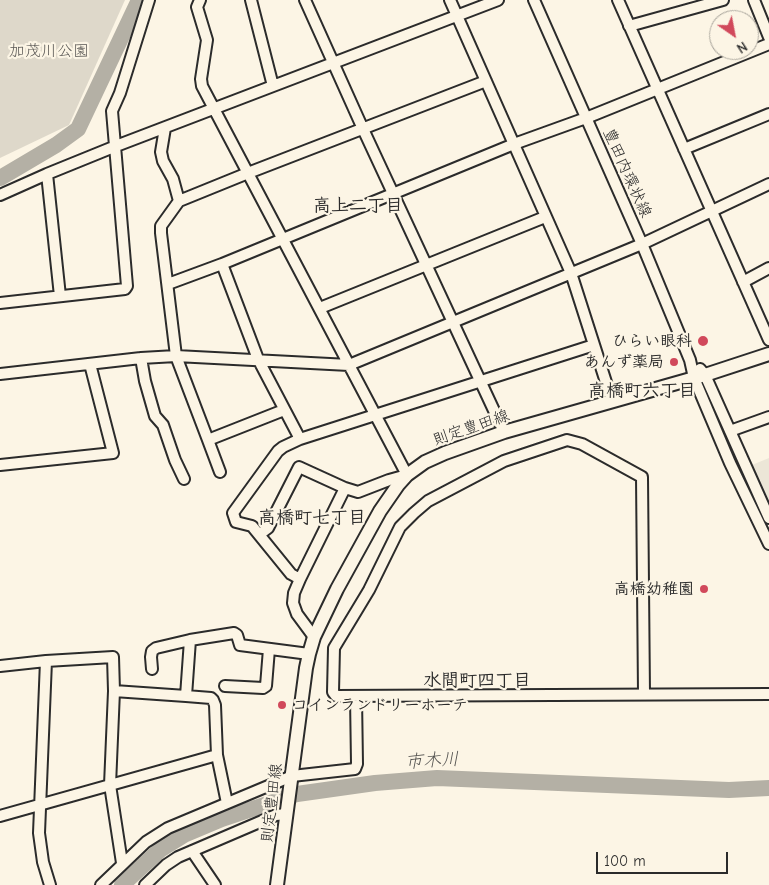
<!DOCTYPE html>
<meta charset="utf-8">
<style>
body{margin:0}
#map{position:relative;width:769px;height:885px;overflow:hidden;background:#fcf5e5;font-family:"Comic Neue",sans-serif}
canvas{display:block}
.north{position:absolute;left:709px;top:10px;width:50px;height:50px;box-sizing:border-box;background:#fcf5e5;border:1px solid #a8a49b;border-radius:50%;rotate:147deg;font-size:14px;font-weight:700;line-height:20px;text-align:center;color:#2b2b2b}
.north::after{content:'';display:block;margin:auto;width:18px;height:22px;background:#d1495b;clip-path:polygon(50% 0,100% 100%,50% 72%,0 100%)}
.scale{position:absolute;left:596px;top:852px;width:132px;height:22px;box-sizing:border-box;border:2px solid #2b2b2b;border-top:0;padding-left:6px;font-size:15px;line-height:18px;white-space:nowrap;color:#2b2b2b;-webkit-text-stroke:4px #fcf5e5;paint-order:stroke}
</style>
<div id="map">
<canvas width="769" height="885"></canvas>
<div class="north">N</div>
<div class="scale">100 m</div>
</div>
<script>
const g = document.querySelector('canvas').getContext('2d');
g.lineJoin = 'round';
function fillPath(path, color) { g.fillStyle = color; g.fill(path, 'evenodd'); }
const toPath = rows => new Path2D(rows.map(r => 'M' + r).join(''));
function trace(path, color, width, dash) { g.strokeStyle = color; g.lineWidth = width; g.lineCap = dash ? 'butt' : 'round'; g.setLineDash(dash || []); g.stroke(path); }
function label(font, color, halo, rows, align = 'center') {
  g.font = font + ' "Comic Neue","Klee One",sans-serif'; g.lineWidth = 4.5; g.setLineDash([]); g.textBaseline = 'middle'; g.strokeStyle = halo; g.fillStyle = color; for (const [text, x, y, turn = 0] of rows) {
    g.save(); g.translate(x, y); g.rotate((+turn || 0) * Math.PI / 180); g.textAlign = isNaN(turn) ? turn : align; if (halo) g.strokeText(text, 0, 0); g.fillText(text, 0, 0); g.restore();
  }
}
fillPath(toPath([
 [769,458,769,502,752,465]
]), '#ece6d7');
fillPath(toPath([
 [0,0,125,0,69,125,0,158]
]), '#ded8ca');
trace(toPath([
 [0,178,56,145,78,129,139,0],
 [122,885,160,850,184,835,222,819,297,794,375,783,437,778,729,790,769,788]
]), '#b4b0a5', 16);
const minor = toPath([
 [200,0,197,7,207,40,201,79,202,86,407,475,389,480,358,492,345,488],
 [251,0,273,86],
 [305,0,363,129,504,432],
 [450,0,571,273,612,401],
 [534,0,642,244,690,360,694,378,730,463,769,544],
 [618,0,769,340],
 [754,0,769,37],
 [629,26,723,0],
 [165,128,161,152,163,161,173,179,179,201],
 [684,149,769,114],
 [47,174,60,296],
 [0,195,47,174,116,146,498,0],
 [222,264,258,359,300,439,594,345],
 [743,282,769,268],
 [168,284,222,264,514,144,586,118,769,44],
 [0,303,125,289,127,286,112,111,120,93,149,0],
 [320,308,545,217],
 [141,358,145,381,155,416,163,425,175,460,184,479],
 [700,369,705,375,769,518],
 [0,374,141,358,176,356,349,365,642,244,769,184],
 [284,410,208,440,176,356,161,233,161,226,179,201,248,173,486,81],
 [730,431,769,417],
 [300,439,283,447,278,451,233,513,236,522,252,526,291,574,300,579,294,593,293,603,297,614,314,637],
 [208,440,220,472],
 [0,465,113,453,90,364],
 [260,534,268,528,299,467,345,488,300,579],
 [46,661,39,833,43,862,50,885],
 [0,666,46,661,113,657,114,691,110,785,122,863],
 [152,669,151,657,152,651,156,648,190,640,234,633,237,635,240,645,309,654],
 [225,686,263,688,266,686,269,649],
 [114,691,186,696,211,698,213,700,215,705,217,755,227,803],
 [644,694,642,477,582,444,567,440,504,461,428,501,414,513,400,527,369,590,334,648,333,692,336,696,769,694],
 [186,696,190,640],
 [0,816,217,755],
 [192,851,215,885],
 [101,885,146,842,168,828,292,776,355,769,357,764,356,697],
 [145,885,166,865,178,857,276,815,287,814]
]);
const major = toPath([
 [277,885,306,668,309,654,314,637,337,589,380,511,398,485,407,475,425,462,445,453,504,432,705,375,769,354]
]);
trace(minor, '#2b2b2b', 14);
trace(major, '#2b2b2b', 16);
trace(minor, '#fcf5e5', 10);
trace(major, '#fcf5e5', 12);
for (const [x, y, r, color] of [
 [703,341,6,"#d1495b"],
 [674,362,5,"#d1495b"],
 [704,589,5,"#d1495b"],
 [282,705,5,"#d1495b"]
]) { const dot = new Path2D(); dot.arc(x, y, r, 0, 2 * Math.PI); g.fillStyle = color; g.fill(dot); trace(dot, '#fcf5e5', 2); }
label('16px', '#585653', '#fcf5e5', [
 ["加茂川公園",49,51]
]);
label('16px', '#2b2b2b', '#fcf5e5', [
 ["豊田内環状線",627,173,66],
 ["則定豊田線",471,428,-19],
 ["則定豊田線",272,803,-83]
]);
label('bold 16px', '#2b2b2b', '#fcf5e5', [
 ["ひらい眼科",692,341],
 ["あんず薬局",664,362],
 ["高橋幼稚園",694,589],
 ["コインランドリーホーテ",292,705,"left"]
], 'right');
label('bold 18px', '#2b2b2b', '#fcf5e5', [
 ["高上二丁目",358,206],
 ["高橋町六丁目",642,391],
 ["高橋町七丁目",312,518],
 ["水間町四丁目",477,681]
]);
label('italic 18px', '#545350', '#fcf5e5', [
 ["市木川",432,761,-3]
]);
</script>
